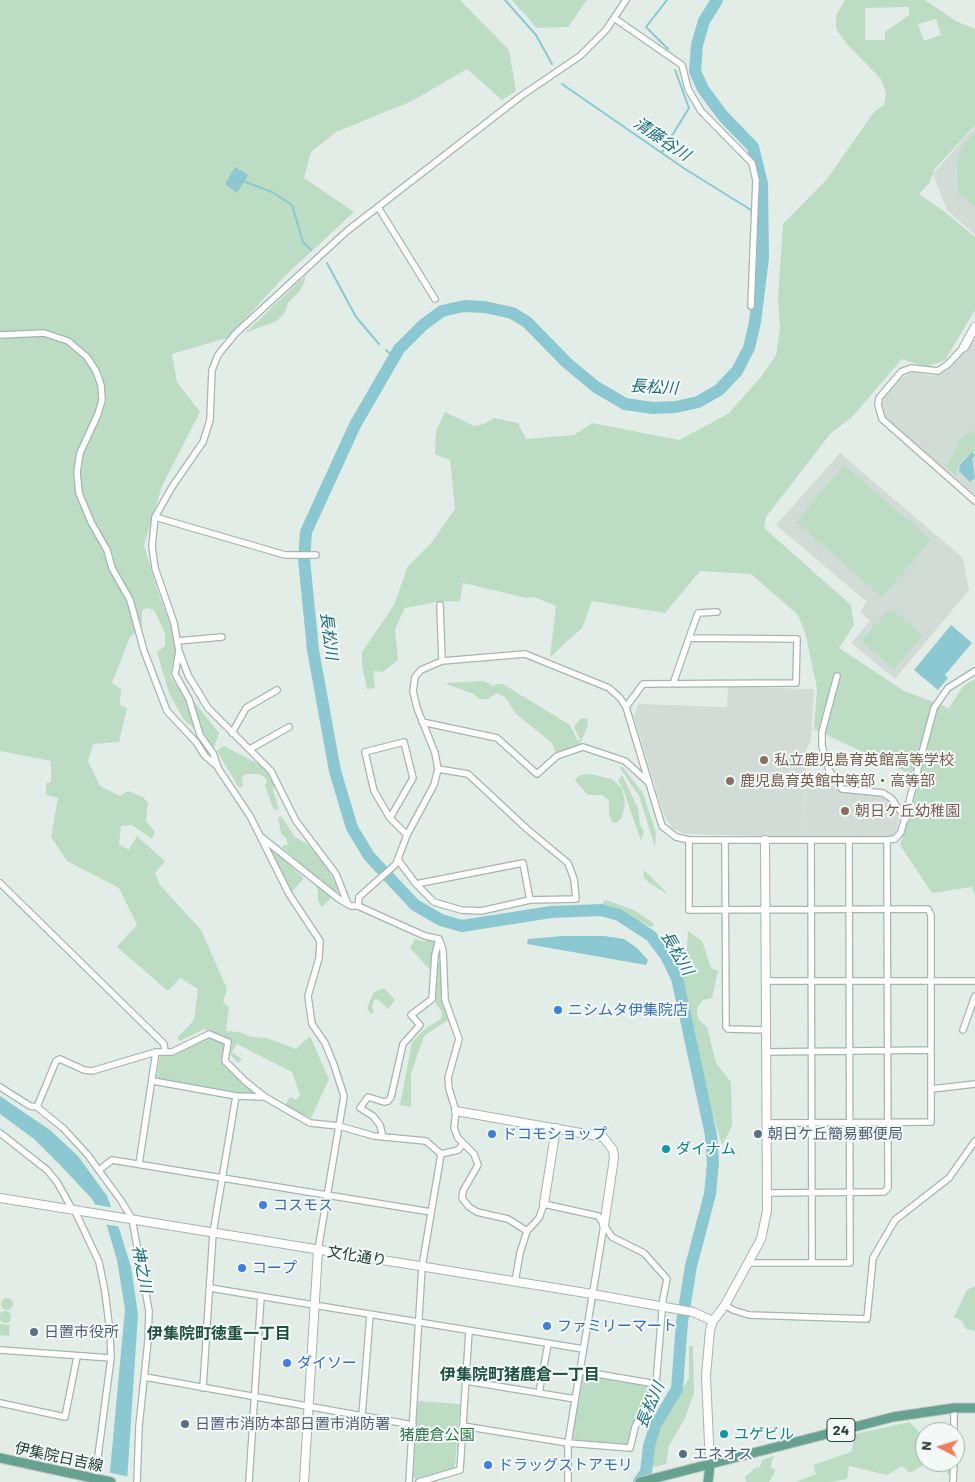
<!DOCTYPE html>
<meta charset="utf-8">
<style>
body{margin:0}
#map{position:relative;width:975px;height:1482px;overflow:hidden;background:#e3ede8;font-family:Barlow,sans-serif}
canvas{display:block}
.north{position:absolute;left:915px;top:1422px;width:50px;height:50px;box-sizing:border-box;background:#f3f9f6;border:1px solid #9faea9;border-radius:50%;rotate:275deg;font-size:14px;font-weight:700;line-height:20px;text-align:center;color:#223e35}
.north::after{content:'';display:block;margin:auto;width:18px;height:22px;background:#f17c5c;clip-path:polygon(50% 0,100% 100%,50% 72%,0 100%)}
</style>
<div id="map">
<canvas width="975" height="1482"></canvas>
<div class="north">N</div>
</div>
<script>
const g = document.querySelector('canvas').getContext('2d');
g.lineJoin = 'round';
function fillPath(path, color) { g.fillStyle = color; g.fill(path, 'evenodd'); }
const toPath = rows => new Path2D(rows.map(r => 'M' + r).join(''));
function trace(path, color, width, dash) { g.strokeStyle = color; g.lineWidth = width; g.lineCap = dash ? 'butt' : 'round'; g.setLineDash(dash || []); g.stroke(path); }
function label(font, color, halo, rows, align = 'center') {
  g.font = font + ' Barlow,"Noto Sans JP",sans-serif'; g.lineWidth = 4; g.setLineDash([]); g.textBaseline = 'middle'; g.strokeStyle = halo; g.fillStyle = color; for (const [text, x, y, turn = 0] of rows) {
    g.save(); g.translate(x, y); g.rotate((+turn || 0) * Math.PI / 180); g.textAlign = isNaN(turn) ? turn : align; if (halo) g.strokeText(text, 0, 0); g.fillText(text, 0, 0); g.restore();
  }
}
fillPath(toPath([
 [975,126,975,235,947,210,933,174],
 [975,335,975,447,972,450,975,454,975,495,888,421,881,408,885,396,901,378,913,372,933,376,945,372,958,359],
 [840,453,963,558,969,590,895,679,851,643,870,621,860,612,867,602,776,525],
 [728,687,814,689,811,741,807,747,803,837,685,834,672,828,664,815,634,717,637,707,639,704,727,707],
 [819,775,825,784,832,785,843,793,871,792,890,799,900,814,896,833,892,836,803,837,806,784,818,785]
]), '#d1dcd7');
fillPath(toPath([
 [0,0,460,0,509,50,516,91,502,100,467,69,412,101,336,132,311,152,304,178,354,212,287,274,227,338,172,354,177,382,200,412,162,486,144,545,159,595,173,629,175,652,170,676,188,703,195,729,184,720,169,693,157,652,165,646,165,633,154,610,146,608,142,611,142,626,130,637,112,683,121,689,120,705,127,708,119,742,93,744,88,761,100,786,120,796,128,791,143,797,148,803,146,821,155,832,152,839,132,825,121,826,119,844,129,850,137,836,165,861,155,873,160,885,201,930,227,989,223,1002,229,1007,226,1031,240,1032,251,1037,267,1038,296,1049,310,1036,329,1079,311,1118,284,1106,290,1097,296,1100,300,1095,292,1072,237,1044,232,1052,242,1059,238,1063,229,1053,232,1045,229,1040,204,1029,180,1041,177,1038,194,1020,198,989,180,978,168,991,117,947,137,925,119,888,67,861,51,837,58,798,46,795,46,783,51,782,51,761,0,751],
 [512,0,587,0,568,27,537,28],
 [845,0,925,0,956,21,975,29,975,125,934,170,930,182,919,194,945,212,975,237,975,310,945,360,926,367,902,359,852,417,831,433,766,517,764,528,851,605,854,625,839,648,904,691,949,708,963,686,975,679,975,896,972,887,932,893,900,845,920,779,814,729,817,688,805,632,798,615,751,574,700,571,665,613,592,601,582,628,550,657,556,606,534,597,527,598,463,583,460,601,436,602,405,608,395,629,398,660,383,672,373,671,375,688,367,689,362,666,362,652,394,605,408,566,432,542,455,509,450,460,435,454,436,431,445,412,474,426,484,424,494,418,518,423,526,439,574,435,592,423,679,440,728,414,761,377,776,355,780,329,778,299,783,224,827,179,874,112,884,105,886,93,881,79,846,43,836,29,836,16],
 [909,7,909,15,885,32,885,40,865,40,865,8],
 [936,19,941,35,924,41,918,24],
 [975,133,975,208,958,192,957,163,960,149],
 [305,276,305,280,300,291,288,303,285,312,277,321,245,333],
 [975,431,975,452,971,452,964,458,958,466,956,476,946,466,964,435],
 [844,465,931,540,882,597,796,522],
 [890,608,923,636,894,669,861,641],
 [484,681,493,686,497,684,503,684,570,725,578,741,580,739,574,727,581,718,587,719,588,725,580,744,556,753,552,743,516,714,505,697,497,693,488,699,479,699,474,694,444,683],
 [192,699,219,733,214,748,201,729],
 [224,746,266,768,275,784,273,790,279,809,274,810,265,786,267,781,264,777,259,774,246,774,242,777,243,786,239,788,217,751],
 [622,766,643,793,656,833,655,847,639,796,620,768],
 [590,774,612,779,622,788,625,803,622,818,616,823,612,822,609,814,609,800,602,795,588,795,575,781,579,775],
 [622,775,638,808,640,825,644,832,641,841,622,786,618,781],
 [281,816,295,837,306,843,321,857,339,890,322,907,318,901,318,891,309,871,282,847,284,845,288,845,286,838,281,834,278,818],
 [266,844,304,878,292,892],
 [644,870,666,892,667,894,648,882,643,876],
 [606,900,634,910,652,922,654,926,651,927,614,909,602,908,603,902],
 [688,931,702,941,711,968,718,971,712,998,703,1000,697,1008,698,1019,707,1027,716,1063,731,1082,732,1126,722,1145,712,1112,675,956,687,949],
 [415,939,425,942,427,939,436,941,430,970,410,948],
 [437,963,441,963,442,1003,448,1020,424,1036,411,1074,411,1107,400,1105,412,1042,426,1028,441,1019,442,1012,436,1004],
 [384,988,395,1000,388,1009,377,999,374,1000,372,1007,374,1012,371,1014,367,1008,374,992],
 [211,1036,225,1043,223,1062,253,1091,251,1095,159,1080,157,1076,160,1057,163,1054,173,1056,184,1048],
 [975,1286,975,1331,966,1329,962,1321,954,1317,967,1290],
 '1 1304a6 6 0 1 1 12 0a6 6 0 1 1-12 0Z',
 '-1 1317a6 6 0 1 1 12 0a6 6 0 1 1-12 0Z',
 [0,1324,10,1325,9,1336,0,1335],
 [689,1346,693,1346,694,1393,685,1418,669,1446,666,1464,649,1468,655,1443,664,1422,689,1378],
 [585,1375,649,1386,650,1389,633,1424,627,1445,575,1440,572,1437,583,1377],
 [418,1401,460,1404,455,1468,416,1479,413,1476],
 [910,1422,924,1438,925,1462,950,1464,951,1473,947,1475,946,1468,925,1464,910,1473,902,1466,887,1475,849,1466,847,1479,831,1482,796,1482,816,1474,813,1465,851,1452,855,1434],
 [774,1456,770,1468,775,1469,774,1474,769,1482,746,1482,745,1477,755,1468,760,1467,762,1460]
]), '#bcddc4');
fillPath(toPath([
 [235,167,248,175,237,193,225,184],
 [972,452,975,455,972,459,975,478,970,482,959,471,960,465],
 [951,625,972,643,945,675,948,678,938,690,914,670],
 [562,936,604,936,624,939,637,948,648,960,646,965,527,944,528,939],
 [0,1096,50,1130,78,1156,107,1196,118,1225,131,1267,138,1314,127,1482,109,1482,125,1309,117,1260,107,1226,92,1199,63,1168,34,1139,0,1114]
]), '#8bc8d1');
fillPath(toPath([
 [92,1204,114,1208,121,1227,103,1224],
 [107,1472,130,1477,130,1482,106,1482]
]), '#e3ede8');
trace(toPath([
 [505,0,536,35,552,64],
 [667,0,646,27,668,49],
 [562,84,685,169,751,210],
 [662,152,689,108,675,70],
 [243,181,272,192,292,205,303,242,311,250],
 [327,263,356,317,379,344],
 [386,350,394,357]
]), '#8bc8d1', 2);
trace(toPath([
 [639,1482,646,1472,649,1446,656,1424,677,1389,682,1322,691,1266,710,1194,713,1163,711,1135,677,978,666,956,651,936,619,915,601,910,551,912,462,926,441,920,415,905,369,856,352,828,335,771,313,650,304,559,306,532,355,425,399,349,423,325,442,311,464,306,485,307,512,313,527,322,567,363,596,387,625,404,653,408,676,407,698,402,719,390,737,371,749,348,755,322,763,258,762,184,753,147,723,116,703,89,695,71,697,45,704,21,717,0]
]), '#8bc8d1', 12);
const minor = toPath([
 [614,18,682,65,688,89,701,111,752,163,756,180,751,306],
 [378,207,435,299],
 [0,335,44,333,68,341,87,357,96,371,101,385,102,400,98,414,80,453,77,472,79,493,91,522,107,550,112,568,130,600,144,651,167,711,196,742,205,756,218,767],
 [964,347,948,364,938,371,911,368,901,372,879,398,878,405,882,419,975,501],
 [155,517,285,555,316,555],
 [440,605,442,661],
 [689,638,698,613,717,612],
 [177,641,222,637],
 [179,651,175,674,189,699,200,735,213,753,218,768,250,816,289,894,320,941,319,958,308,996,312,1024,325,1043,334,1065,344,1096,318,1250],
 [837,676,822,732,822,746,829,770,842,789,883,793,892,799,906,819],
 [626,707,643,684,796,683,797,639,689,638,673,684],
 [422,722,497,738,537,774,557,756,583,747,625,761,648,782],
 [232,733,246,708,277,690],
 [250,749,289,727],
 [390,818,413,778,404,742,365,752,374,791,390,818,407,835],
 [260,836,339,899,351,906,358,906,425,936,439,939],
 [689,840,689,910,928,909,931,915,931,1122,767,1123],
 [725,840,726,1027,728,1029,766,1030],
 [811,840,812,1263],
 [887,840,895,839,901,832,934,708,948,688,975,671],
 [398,860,416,884,434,902,461,910,481,911,530,900,576,899,574,879,568,863,527,829,468,774,438,769],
 [0,883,164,1044,165,1052],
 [416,884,523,863,530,900],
 [347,902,336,874,296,821,271,771,208,708,188,675,179,651,174,623,155,568,152,546,155,517,172,487,203,442,210,420,212,370,218,355,236,333,347,231,521,96,580,56,606,30,626,0],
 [358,906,359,897,396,864,407,835,434,785,438,769,435,753,417,708,413,691,415,677,421,670,442,661,525,654,609,688,620,698,626,707,662,826,676,837,689,840,887,840,888,1188,884,1192,767,1193],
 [439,939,443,950,445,1000,459,1039,448,1078,449,1089,456,1111,454,1128,458,1138,474,1154,478,1165,463,1191,462,1198,469,1207,477,1212,508,1219,527,1231,520,1253,515,1282],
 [766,981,975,981],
 [963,1030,975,996],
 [766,1052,931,1050],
 [153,1081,236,1096,213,1233,203,1388],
 [0,1087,30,1106,37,1107,63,1128,87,1154,122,1202,132,1219,149,1311,148,1341,139,1426,137,1482],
 [931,1089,975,1084],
 [236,1096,265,1097,310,1123,339,1126,374,1136,426,1141,441,1154,422,1267,409,1482],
 [37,1107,56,1061,60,1059,84,1070,92,1071,156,1052,172,1052,209,1034,228,1042,225,1061,246,1082,265,1097],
 [0,1133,47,1170,57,1182,72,1209],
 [383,1137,380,1125,373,1116,360,1108,368,1097,384,1102,388,1101,391,1097,403,1044,420,1025,411,1015,432,999,435,955,439,939],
 [441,1154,458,1150,463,1144],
 [139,1164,156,1052],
 [99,1170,112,1160,431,1212],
 [74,1209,99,1262,105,1292,110,1332,111,1358,95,1479],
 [749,1263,850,1263,849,840],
 [210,1288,583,1349],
 [725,1305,733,1310,749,1315,867,1319,873,1258,895,1220,949,1178,975,1141],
 [0,1350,111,1358],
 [580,1371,656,1384],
 [145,1377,413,1425],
 [466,1381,575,1399],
 [539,1393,548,1344],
 [0,1403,65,1417,77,1357],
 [362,1416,370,1315],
 [463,1426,568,1443,630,1448,635,1427,656,1384,663,1299,667,1279,644,1253,612,1237,598,1216,544,1204,539,1218,527,1231],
 [954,1432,954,1408],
 [249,1482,261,1296],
 [419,1482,460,1470,469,1331],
 [568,1482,568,1443,604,1225],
 [953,1482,954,1462]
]);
const tertiary = toPath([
 [964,347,975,327],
 [456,1111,603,1137,613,1150,614,1158,604,1225],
 [0,1198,592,1294,693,1312,713,1321],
 [544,1204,556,1128],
 [710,1465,706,1376,710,1330,713,1321,725,1305,761,1239,767,1211,765,840],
 [304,1482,318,1250]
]);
const primary = toPath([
 [0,1458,111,1482],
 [640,1482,893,1417,954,1408,975,1408],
 [708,1482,710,1465]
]);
trace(minor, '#a5b5af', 8);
trace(tertiary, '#a5b5af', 10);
trace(primary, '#c1c9c6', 11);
trace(minor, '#fff', 5.5);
trace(tertiary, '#fff', 8);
trace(primary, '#67a291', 9);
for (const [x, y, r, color] of [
 [764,760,5,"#8d6e63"],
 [730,781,5,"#8d6e63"],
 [845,811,5,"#8d6e63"],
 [558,1010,5,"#3f7fe0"],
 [492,1134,5,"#3f7fe0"],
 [758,1134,5,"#5c6f8a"],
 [666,1149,5,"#0f9aa8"],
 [263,1205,5,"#3f7fe0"],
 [242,1268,5,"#3f7fe0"],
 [547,1326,5,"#3f7fe0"],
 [34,1332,5,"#5c6f8a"],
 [287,1363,5,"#3f7fe0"],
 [185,1424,5,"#5c6f8a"],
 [724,1434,5,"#0f9aa8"],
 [683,1454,5,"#5c6f8a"],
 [488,1465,5,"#3f7fe0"]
]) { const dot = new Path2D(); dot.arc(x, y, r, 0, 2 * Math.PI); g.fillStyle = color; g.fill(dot); trace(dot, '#f3f9f6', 2); }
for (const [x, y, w] of [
 [841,1430,28]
]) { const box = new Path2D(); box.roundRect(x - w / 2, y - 11.5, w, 23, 4); g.fillStyle = '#f3f9f6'; g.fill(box); trace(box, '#223e35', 1); }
label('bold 14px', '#223e35', null, [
 ["24",841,1430]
]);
label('15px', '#785e54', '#f3f9f6', [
 ["私立鹿児島育英館高等学校",774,760],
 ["鹿児島育英館中等部・高等部",740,781],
 ["朝日ケ丘幼稚園",855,811]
], 'left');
label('15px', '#366cbe', '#f3f9f6', [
 ["ニシムタ伊集院店",568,1010],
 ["ドコモショップ",502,1134],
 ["コスモス",273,1205],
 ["コープ",252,1268],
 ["ファミリーマート",557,1326],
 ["ダイソー",297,1363],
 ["ドラッグストアモリ",498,1465]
], 'left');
label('15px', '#4e5e75', '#f3f9f6', [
 ["朝日ケ丘簡易郵便局",768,1134],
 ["日置市役所",44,1332],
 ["日置市消防本部日置市消防署",195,1424],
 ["エネオス",693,1454]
], 'left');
label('15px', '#0d838f', '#f3f9f6', [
 ["ダイナム",676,1149],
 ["ユゲビル",734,1434]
], 'left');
label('15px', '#223e35', '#f3f9f6', [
 ["文化通り",357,1256,9],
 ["伊集院日吉線",59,1457,12]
]);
label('15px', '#2d7446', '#f3f9f6', [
 ["猪鹿倉公園",437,1435]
]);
label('italic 16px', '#1d6d79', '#f3f9f6', [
 ["清藤谷川",662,139,34],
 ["長松川",654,387,3],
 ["長松川",329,636,83],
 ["長松川",677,953,60],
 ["神之川",142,1269,79],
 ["長松川",650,1405,-67]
]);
label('bold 16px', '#1e5042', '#f3f9f6', [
 ["伊集院町徳重一丁目",219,1334],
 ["伊集院町猪鹿倉一丁目",520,1375]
]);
</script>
